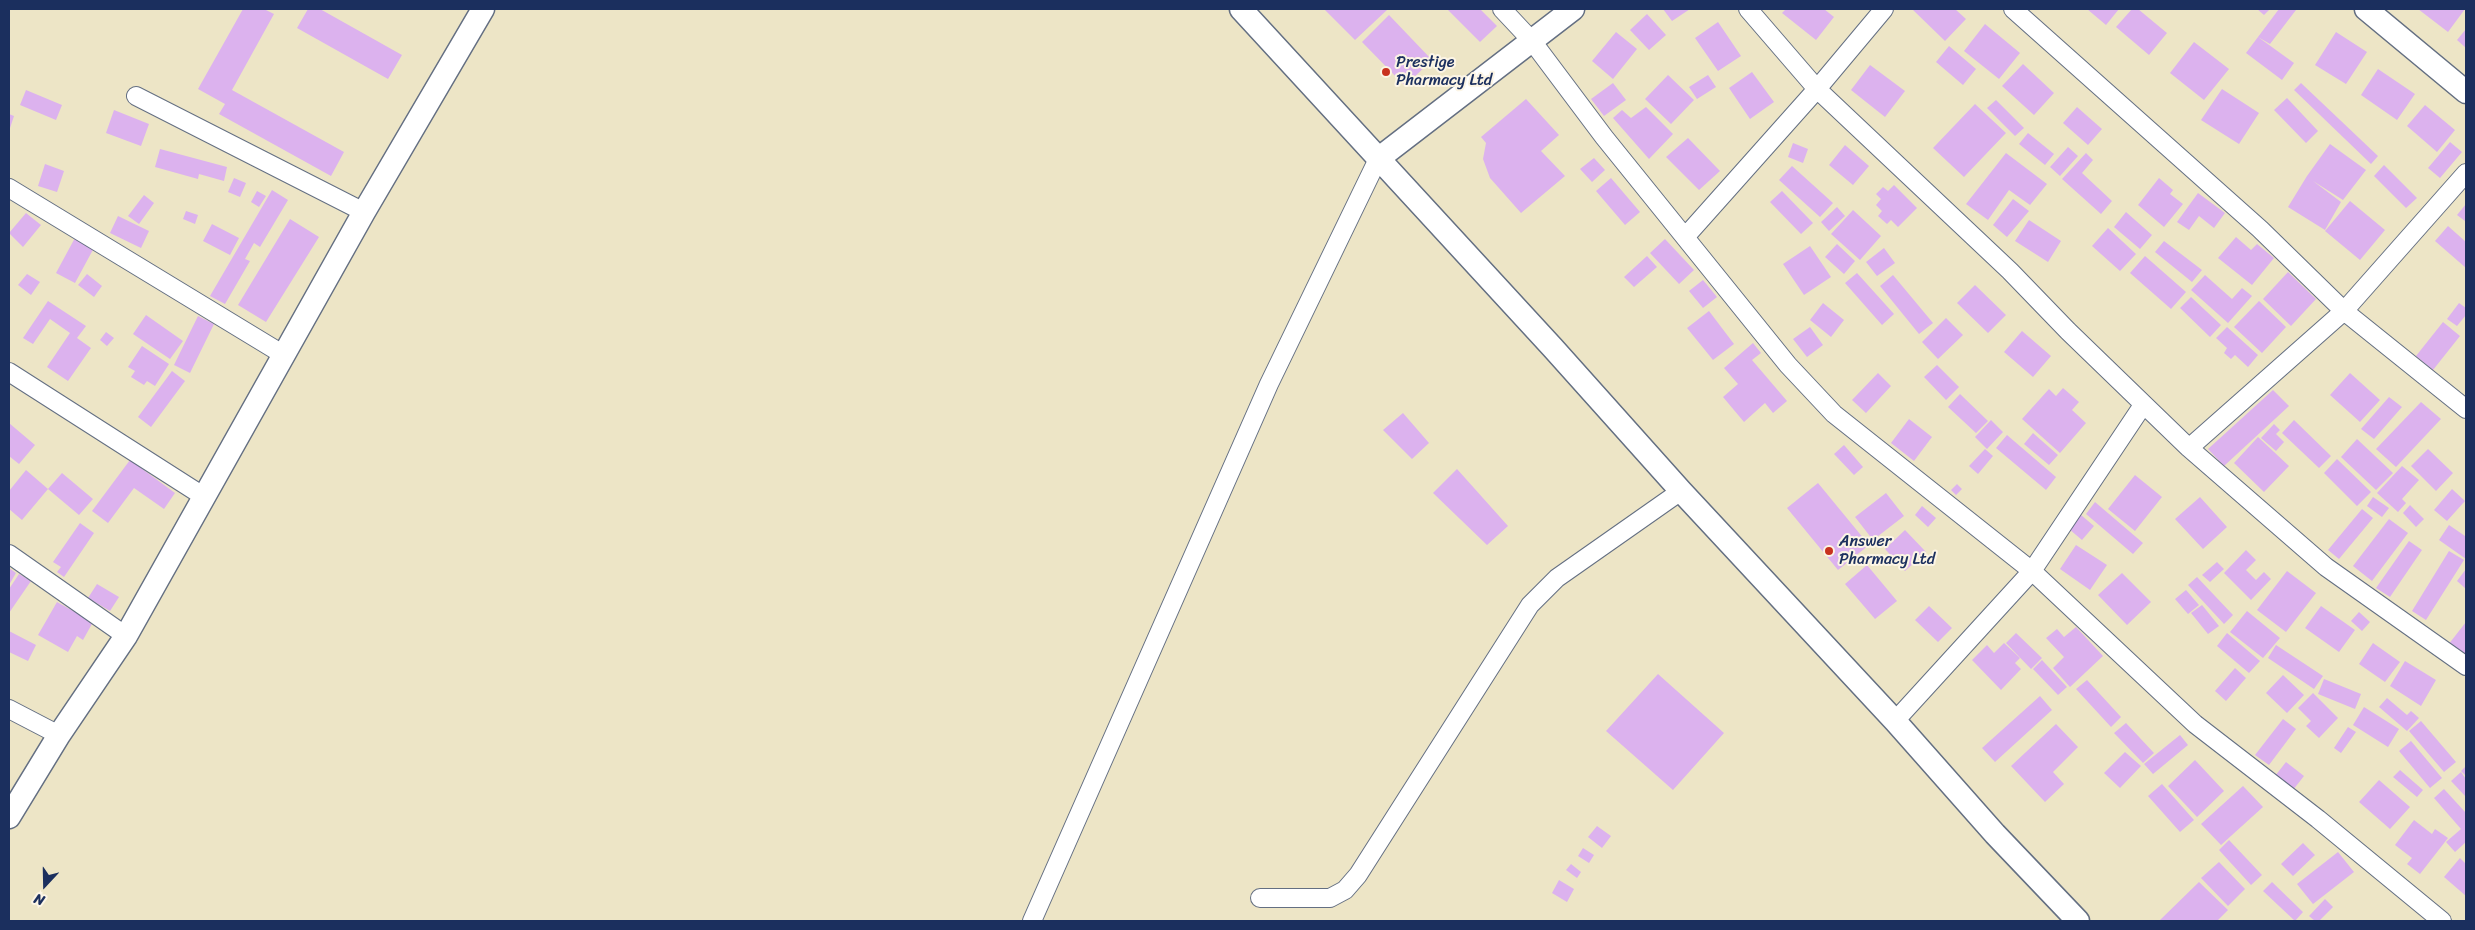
<!DOCTYPE html>
<style>
body{margin:0}
#map{position:relative;width:2475px;height:930px;overflow:hidden;background:#ede5c6;font-family:Sriracha,sans-serif}
canvas{display:block}
.frame{position:absolute;inset:0;border:10px solid #1b2f5e;pointer-events:none}
.north{position:absolute;left:20px;top:860px;width:50px;height:50px;-webkit-text-stroke:4px #fcf5e5;paint-order:stroke;rotate:201deg;font-size:14px;font-weight:700;line-height:20px;text-align:center;color:#1b2f5e}
.north::after{content:'';display:block;margin:auto;width:18px;height:22px;background:#1b2f5e;clip-path:polygon(50% 0,100% 100%,50% 72%,0 100%)}
</style>
<div id="map">
<canvas width="2475" height="930"></canvas>
<div class="frame"></div>
<div class="north">N</div>
</div>
<script>
const g = document.querySelector('canvas').getContext('2d');
g.lineJoin = 'round';
function fillPath(path, color) { g.fillStyle = color; g.fill(path, 'evenodd'); }
const toPath = rows => new Path2D(rows.map(r => 'M' + r).join(''));
function trace(path, color, width, dash) { g.strokeStyle = color; g.lineWidth = width; g.lineCap = dash ? 'butt' : 'round'; g.setLineDash(dash || []); g.stroke(path); }
function label(font, color, halo, rows, align = 'center') {
  g.font = font + ' Sriracha,sans-serif'; g.lineWidth = 4; g.setLineDash([]); g.textBaseline = 'middle'; g.strokeStyle = halo; g.fillStyle = color; for (const [text, x, y, turn = 0] of rows) {
    g.save(); g.translate(x, y); g.rotate((+turn || 0) * Math.PI / 180); g.textAlign = isNaN(turn) ? turn : align; if (halo) g.strokeText(text, 0, 0); g.fillText(text, 0, 0); g.restore();
  }
}
fillPath(toPath([
 [243,9,264,9,274,14,232,90,344,152,331,176,219,114,225,104,198,89],
 [308,9,320,9,402,55,388,79,297,28],
 [1324,9,1386,9,1387,10,1355,40],
 [1447,9,1480,9,1497,26,1480,42],
 [1663,9,1690,9,1672,21],
 [1786,9,1824,9,1834,17,1816,40,1782,13],
 [1912,9,1955,9,1966,19,1945,41],
 [2087,9,2119,9,2106,25],
 [2132,9,2138,9,2167,33,2149,55,2116,27],
 [2257,9,2270,9,2264,15],
 [2279,9,2296,10,2270,44,2258,37,2294,63,2282,80,2246,53],
 [2418,9,2465,9,2448,32],
 [1647,14,1666,35,1649,50,1630,30],
 [1389,15,1432,60,1405,86,1362,42],
 [1718,22,1741,56,1718,71,1695,38],
 [1985,24,2020,53,1999,79,1964,51],
 [2466,29,2466,48,2457,40],
 [1616,32,1637,49,1613,79,1592,61],
 [2336,32,2367,52,2346,84,2315,65],
 [2194,42,2229,69,2204,100,2170,73],
 [1949,46,1976,69,1963,85,1936,62],
 [2023,64,2054,93,2034,115,2002,86],
 [1870,65,1905,91,1885,117,1851,90],
 [2378,69,2415,94,2397,120,2361,95],
 [1752,72,1774,102,1750,119,1729,88],
 [1668,75,1694,100,1671,124,1645,99],
 [1708,75,1716,87,1697,99,1689,87],
 [1613,83,1626,100,1604,116,1591,99],
 [2301,83,2378,156,2371,164,2294,90],
 [2222,89,2259,113,2239,144,2201,120],
 [26,90,62,105,56,120,20,105],
 [2287,98,2318,131,2306,143,2274,110],
 [1526,99,1559,135,1541,151,1565,176,1521,213,1490,178,1483,159,1486,143,1481,137],
 [1996,100,2024,128,2015,136,1987,108],
 [1975,104,2006,133,1964,177,1933,148],
 [2425,105,2455,130,2437,152,2407,126],
 [1646,107,1673,134,1649,159,1613,118,1622,110,1631,118],
 [2077,107,2102,129,2088,145,2063,123],
 [114,110,149,124,141,146,106,133],
 [9,114,14,116,9,131],
 [2028,133,2054,154,2045,165,2019,144],
 [1688,138,1720,171,1699,190,1666,157],
 [2450,142,2462,152,2440,178,2428,168],
 [1793,143,1808,149,1803,163,1788,157],
 [2330,144,2366,170,2343,200,2313,181,2341,202,2325,230,2288,207,2307,176],
 [1845,145,1869,166,1853,185,1829,165],
 [2068,147,2078,156,2060,176,2050,167],
 [160,149,227,167,224,181,199,174,198,179,155,167],
 [2006,153,2047,184,2030,205,2009,190,1988,220,1966,204],
 [2086,153,2093,160,2082,173,2112,201,2101,214,2062,179],
 [1594,158,1605,170,1592,182,1580,169],
 [45,164,64,171,57,192,38,186],
 [2384,165,2417,198,2406,208,2374,176],
 [1792,166,1833,203,1820,217,1779,180],
 [234,178,246,183,240,197,228,192],
 [1611,178,1640,212,1625,225,1596,191],
 [2159,178,2173,190,2170,194,2183,204,2164,227,2138,205],
 [1894,185,1917,208,1898,227,1891,220,1887,224,1878,216,1882,211,1876,205,1881,199,1876,194,1883,187,1888,191],
 [272,190,288,200,260,247,254,243,245,259,250,261,225,304,210,296],
 [257,191,266,196,259,207,251,202],
 [1782,191,1813,223,1801,234,1770,202],
 [2198,193,2225,213,2214,228,2199,216,2189,230,2177,222],
 [144,195,154,203,139,224,128,216],
 [2013,199,2029,211,2007,237,1993,225],
 [2350,201,2385,230,2360,260,2325,231],
 [2466,204,2466,220,2465,221,2457,215],
 [1837,207,1845,216,1829,231,1821,222],
 [1853,210,1881,236,1860,260,1831,234],
 [186,211,198,215,195,224,183,219],
 [2126,212,2152,235,2140,249,2114,227],
 [26,213,41,225,23,247,9,233],
 [118,216,149,231,141,248,110,233],
 [290,219,319,237,266,322,238,305],
 [2029,220,2061,241,2048,262,2015,241],
 [212,224,239,238,230,255,203,241],
 [2448,226,2466,242,2466,268,2435,241],
 [2108,228,2136,254,2120,271,2092,246],
 [76,236,95,246,75,283,56,273],
 [2236,237,2251,250,2257,244,2274,258,2252,285,2218,258],
 [1665,239,1694,270,1679,284,1650,253],
 [2164,241,2202,270,2192,282,2155,252],
 [1837,244,1855,261,1844,274,1825,257],
 [1810,246,1831,277,1804,295,1783,264],
 [1884,248,1895,263,1877,276,1866,262],
 [1647,256,1657,267,1634,287,1624,277],
 [2145,256,2186,292,2171,309,2130,273],
 [2288,272,2316,299,2291,326,2263,299],
 [1857,273,1894,314,1882,325,1845,283],
 [27,274,40,282,31,295,18,285],
 [87,274,102,286,94,297,78,285],
 [1893,275,1933,323,1919,334,1880,286],
 [2205,275,2232,299,2242,288,2252,296,2228,323,2191,290],
 [1703,280,1717,297,1703,308,1689,291],
 [1975,285,2006,315,1988,333,1957,303],
 [2191,297,2221,325,2210,337,2180,308],
 [48,301,86,326,77,338,91,348,68,381,47,367,70,333,50,319,33,344,23,338],
 [2259,301,2286,327,2262,353,2234,327],
 [1823,303,1844,320,1831,337,1810,320],
 [2459,303,2466,308,2466,315,2457,326,2447,319],
 [1709,311,1734,344,1713,360,1687,328],
 [146,315,183,341,170,359,133,334],
 [198,316,214,324,190,373,174,365],
 [1946,318,1963,335,1938,359,1922,342],
 [2443,322,2460,336,2433,370,2416,356],
 [1810,327,1823,345,1807,357,1793,339],
 [2227,327,2258,355,2248,367,2235,355,2231,359,2224,353,2227,348,2216,338],
 [2022,331,2051,356,2033,377,2004,352],
 [106,332,114,338,107,346,100,340],
 [1753,343,1761,353,1752,360,1787,401,1773,413,1765,403,1744,422,1723,397,1738,384,1724,368],
 [142,346,169,364,155,386,147,381,144,385,131,377,135,371,128,367],
 [1937,365,1959,387,1946,400,1924,377],
 [172,371,185,381,151,427,138,417],
 [1878,373,1891,386,1866,413,1852,400],
 [2350,373,2380,400,2360,422,2330,395],
 [2063,388,2079,402,2072,410,2086,423,2060,453,2022,419,2049,389,2056,396],
 [2273,390,2289,406,2224,466,2208,449],
 [1960,394,1988,421,1976,433,1948,407],
 [2389,397,2402,407,2374,439,2361,429],
 [2421,402,2441,419,2396,467,2376,449],
 [1403,413,1429,443,1412,459,1383,430],
 [1909,419,1932,437,1914,461,1891,443],
 [1991,420,2003,432,1987,449,1975,437],
 [2294,420,2331,456,2319,468,2282,433],
 [9,423,35,445,19,464,9,456],
 [2274,424,2280,430,2276,434,2284,442,2276,451,2261,438],
 [2033,433,2058,455,2049,465,2024,444],
 [2007,435,2056,477,2046,490,1996,448],
 [2258,437,2289,466,2264,492,2234,463],
 [2357,439,2393,473,2376,490,2341,457],
 [1844,445,1863,467,1854,475,1834,454],
 [1985,449,1993,456,1978,474,1969,466],
 [2428,449,2453,473,2436,491,2411,466],
 [2337,459,2371,492,2357,506,2324,473],
 [130,460,175,493,164,509,134,488,108,523,92,511],
 [2402,466,2419,480,2402,499,2406,503,2398,512,2377,493],
 [1457,469,1508,526,1487,545,1433,493],
 [26,470,48,489,22,520,9,509,9,491],
 [62,473,93,499,79,515,48,489],
 [2135,475,2162,497,2135,531,2108,509],
 [1818,483,1869,545,1838,570,1787,508],
 [1957,484,1962,489,1956,495,1951,490],
 [2452,489,2465,501,2447,521,2434,510],
 [1886,493,1904,516,1873,540,1855,517],
 [2200,497,2227,527,2203,549,2175,519],
 [2373,497,2389,508,2382,517,2367,506],
 [2095,502,2143,543,2133,554,2086,514],
 [2410,505,2424,519,2416,527,2403,513],
 [1922,506,1936,518,1928,527,1915,515],
 [2362,509,2373,518,2339,559,2328,550],
 [2081,515,2094,526,2082,540,2069,529],
 [2389,519,2408,533,2372,581,2353,566],
 [80,523,94,533,64,577,57,572,61,567,53,562],
 [2449,525,2465,536,2466,534,2466,559,2439,540],
 [1905,530,1926,552,1905,571,1885,549],
 [2409,541,2422,550,2390,597,2376,588],
 [2076,545,2107,565,2090,590,2060,569],
 [2246,550,2256,560,2246,570,2256,580,2264,572,2271,579,2251,600,2224,573],
 [2449,551,2464,560,2426,620,2412,611],
 [2217,562,2224,569,2210,582,2202,575],
 [1867,565,1897,601,1875,619,1845,584],
 [9,568,16,573,9,585],
 [2466,569,2466,589,2457,581],
 [2287,571,2316,593,2286,632,2257,610],
 [2122,573,2151,602,2127,625,2098,595],
 [19,574,31,581,9,613,9,589],
 [2197,577,2233,615,2224,624,2188,585],
 [97,584,119,597,110,611,88,598],
 [2186,590,2199,605,2188,614,2175,599],
 [57,602,93,622,83,640,77,636,68,652,38,635],
 [2202,605,2219,626,2208,634,2191,613],
 [1929,606,1952,628,1938,642,1915,620],
 [2321,606,2355,630,2339,652,2305,628],
 [2247,611,2280,638,2263,658,2230,632],
 [2359,612,2370,622,2362,631,2351,621],
 [2466,622,2466,659,2448,645],
 [2076,627,2103,656,2070,687,2053,668,2064,657,2046,638,2057,629,2064,637],
 [9,631,36,645,28,661,9,652],
 [2016,633,2042,658,2031,669,2006,643],
 [2227,633,2260,661,2249,673,2217,646],
 [2004,643,2020,658,2015,663,2021,669,2001,690,1972,660,1987,645,1994,653],
 [2373,643,2400,662,2385,682,2359,664],
 [2276,645,2323,676,2314,689,2268,658],
 [2042,660,2067,687,2058,695,2033,669],
 [2405,661,2436,680,2421,706,2390,686],
 [2235,668,2246,678,2226,701,2215,691],
 [1658,674,1724,733,1673,790,1606,731],
 [2283,675,2304,695,2287,713,2266,693],
 [2324,679,2361,694,2355,709,2318,694],
 [2087,680,2121,717,2111,727,2076,689],
 [2313,693,2338,718,2319,738,2306,726,2311,721,2298,708],
 [2040,696,2052,710,1995,762,1982,748],
 [2387,698,2407,715,2411,711,2419,718,2407,731,2379,707],
 [2364,707,2399,729,2388,747,2353,725],
 [2283,719,2296,729,2269,765,2255,755],
 [2421,721,2456,762,2444,772,2409,731],
 [2126,723,2154,753,2143,763,2114,733],
 [2056,724,2078,747,2053,772,2064,784,2045,802,2011,766],
 [2348,727,2356,732,2341,753,2334,748],
 [2180,735,2188,745,2153,774,2144,764],
 [2411,741,2442,778,2430,788,2399,751],
 [2125,752,2141,766,2120,788,2104,773],
 [2195,760,2224,791,2197,817,2168,786],
 [2286,762,2304,776,2293,790,2275,776],
 [2466,766,2466,776,2461,771],
 [2400,770,2423,790,2417,797,2393,777],
 [2461,772,2466,779,2466,797,2451,781],
 [2379,780,2410,807,2390,829,2359,802],
 [2162,784,2194,820,2180,832,2148,796],
 [2243,786,2263,807,2221,845,2201,824],
 [2444,789,2466,813,2466,842,2455,852,2446,842,2461,829,2434,798],
 [2414,820,2432,834,2435,829,2448,838,2420,874,2407,864,2412,858,2395,845],
 [1597,826,1611,836,1602,848,1588,837],
 [2229,840,2262,875,2251,885,2219,850],
 [2303,843,2315,855,2293,876,2281,864],
 [1583,848,1594,855,1589,863,1578,856],
 [2338,852,2354,872,2313,904,2297,884],
 [2460,858,2466,864,2466,896,2444,877],
 [2219,862,2245,889,2228,906,2201,878],
 [1571,864,1581,872,1577,878,1566,870],
 [1559,880,1574,889,1567,902,1552,893],
 [2199,882,2228,910,2217,921,2159,921],
 [2272,882,2303,912,2295,921,2263,891],
 [2325,899,2333,907,2319,921,2315,921,2309,916]
]), '#dcb2ee');
const minor = toPath([
 [1502,9,1532,41,1604,137,1788,365,1834,414,2032,571,2195,724,2318,819,2442,921],
 [1748,9,1817,89,2010,271,2068,331,2189,448,2326,567,2466,666],
 [2013,9,2260,229,2344,311,2466,409],
 [136,96,364,212],
 [9,188,284,355],
 [1686,236,1817,89,1884,9],
 [9,372,203,496],
 [2189,448,2344,311,2466,173],
 [9,554,126,636],
 [9,709,59,735],
 [1895,721,2032,571,2143,405],
 [1260,898,1330,898,1345,890,1358,875,1530,605,1557,578,1681,491],
 [1032,921,1269,384,1378,159]
]);
const tertiary = toPath([
 [1241,9,1553,348,1681,491,1895,721,1995,834,2078,921],
 [2366,9,2466,92],
 [1378,159,1573,9],
 [9,817,59,735,126,636,364,212,483,9]
]);
trace(minor, '#646f82', 20);
trace(tertiary, '#646f82', 25);
trace(minor, '#fff', 18);
trace(tertiary, '#fff', 22);
for (const [x, y, r, color] of [
 [1386,72,5,"#c8321e"],
 [1829,551,5,"#c8321e"]
]) { const dot = new Path2D(); dot.arc(x, y, r, 0, 2 * Math.PI); g.fillStyle = color; g.fill(dot); trace(dot, '#fcf5e5', 2); }
label('16px', '#1b2f5e', '#fcf5e5', [
 ["Prestige",1396,63],
 ["Pharmacy Ltd",1396,81],
 ["Answer",1839,542],
 ["Pharmacy Ltd",1839,560]
], 'left');
</script>
